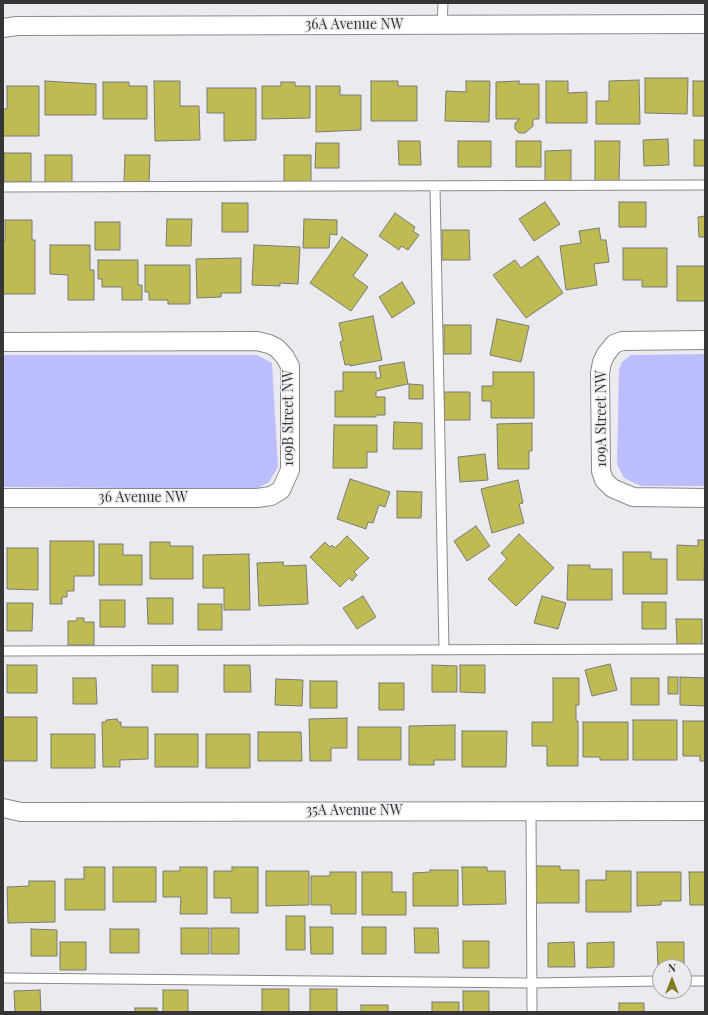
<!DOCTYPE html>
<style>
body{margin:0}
#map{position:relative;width:708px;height:1015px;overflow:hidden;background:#ebebef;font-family:"Playfair Display",serif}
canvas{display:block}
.frame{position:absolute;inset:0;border:4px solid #363637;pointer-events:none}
.north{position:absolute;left:652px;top:959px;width:40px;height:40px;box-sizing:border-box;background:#ebebef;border:1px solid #a3a3a5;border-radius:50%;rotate:0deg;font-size:11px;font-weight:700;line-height:16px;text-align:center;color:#363637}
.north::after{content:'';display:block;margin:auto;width:14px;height:18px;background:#817d24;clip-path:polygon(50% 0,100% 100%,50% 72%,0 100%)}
</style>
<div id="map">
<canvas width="708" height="1015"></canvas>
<div class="frame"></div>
<div class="north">N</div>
</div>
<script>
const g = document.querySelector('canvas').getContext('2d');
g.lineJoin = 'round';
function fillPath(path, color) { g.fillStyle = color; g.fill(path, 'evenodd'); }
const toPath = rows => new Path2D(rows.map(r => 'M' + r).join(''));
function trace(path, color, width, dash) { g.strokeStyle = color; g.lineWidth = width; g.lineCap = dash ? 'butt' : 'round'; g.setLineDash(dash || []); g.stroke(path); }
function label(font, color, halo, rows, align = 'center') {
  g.font = font + ' "Playfair Display",serif'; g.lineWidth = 3; g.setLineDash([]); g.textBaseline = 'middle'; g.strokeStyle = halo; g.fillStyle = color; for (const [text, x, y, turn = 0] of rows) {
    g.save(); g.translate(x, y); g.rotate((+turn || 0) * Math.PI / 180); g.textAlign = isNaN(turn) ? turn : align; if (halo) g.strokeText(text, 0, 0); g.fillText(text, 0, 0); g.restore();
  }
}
fillPath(toPath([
 [705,354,705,486,641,486,624,478,617,464,619,370,622,362,631,355],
 [3,355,257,355,272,363,278,467,269,482,256,489,5,487,3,486]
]), '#bcbdfd');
const building = toPath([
 [645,78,688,78,687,114,645,113,645,78],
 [639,80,640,124,596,124,596,101,609,101,609,81,639,80],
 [45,81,96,84,96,115,45,115,45,81],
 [154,81,180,81,180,106,199,106,200,140,155,141,154,81],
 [371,81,398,81,398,86,417,86,417,121,371,121,371,81],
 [466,81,490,81,489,122,445,121,446,91,466,92,466,81],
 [519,81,519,84,539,84,539,119,533,119,533,126,525,133,519,133,515,129,515,123,520,119,496,119,496,82,519,81],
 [546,81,568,81,568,93,587,92,587,123,546,123,546,81],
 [693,81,705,81,705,116,693,116,693,81],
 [103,82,129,82,129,86,147,86,147,119,103,119,103,82],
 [281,82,295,82,295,86,310,86,310,118,262,119,262,86,281,86,281,82],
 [7,86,39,86,39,136,3,136,3,109,7,109,7,86],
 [316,86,340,86,340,95,361,95,361,130,316,132,316,86],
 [207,88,256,88,256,140,224,141,224,113,207,113,207,88],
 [668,139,669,165,644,166,643,140,668,139],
 [694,140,705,140,705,166,694,166,694,140],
 [398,141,420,141,421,165,399,165,398,141],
 [458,141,491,141,491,167,458,167,458,141],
 [516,141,541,141,541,167,516,167,516,141],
 [595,141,620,141,619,181,595,181,595,141],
 [316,143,339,143,339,168,315,168,316,143],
 [571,150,571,182,545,182,545,151,571,150],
 [4,153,31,153,31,182,4,182,4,153],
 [45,155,72,155,72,183,45,183,45,155],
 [125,155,150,155,149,182,124,182,125,155],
 [284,155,311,155,311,183,284,182,284,155],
 [545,202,560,224,534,241,519,219,545,202],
 [619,202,646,202,646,227,619,227,619,202],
 [222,203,248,203,248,232,222,232,222,203],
 [395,213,415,227,413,231,419,235,408,250,401,246,399,250,379,236,395,213],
 [705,216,705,237,699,237,698,217,705,216],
 [167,219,192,219,191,246,166,246,167,219],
 [304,219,337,220,337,235,330,234,329,248,303,248,304,219],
 [5,220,32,220,32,240,35,240,35,294,3,294,3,241,5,241,5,220],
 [95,222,120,222,120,250,95,250,95,222],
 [599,228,601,240,606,240,609,262,594,264,597,285,566,290,560,246,581,243,579,231,599,228],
 [442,230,469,230,470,260,442,260,442,230],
 [342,237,368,255,353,276,368,287,351,311,310,283,342,237],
 [50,245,90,245,90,270,94,270,94,300,68,300,68,275,50,274,50,245],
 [254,245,300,247,298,284,280,283,280,286,252,285,254,245],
 [623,248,667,248,667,287,642,287,642,280,623,280,623,248],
 [538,256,563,293,526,318,493,275,515,260,521,268,538,256],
 [241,258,241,293,221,293,221,297,197,298,196,259,241,258],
 [98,260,138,260,138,285,142,285,142,300,122,300,122,287,102,287,102,279,98,279,98,260],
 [145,265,190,265,190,304,168,304,168,300,149,300,149,292,145,292,145,265],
 [677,266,705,266,705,301,677,301,677,266],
 [402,282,415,303,392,318,379,297,402,282],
 [373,316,382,360,350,366,350,364,345,365,340,342,343,341,339,323,373,316],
 [497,319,529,326,521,362,490,355,497,319],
 [444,325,471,325,471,354,444,354,444,325],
 [404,362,408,384,376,391,376,397,385,397,385,415,376,415,376,417,335,417,335,391,343,391,343,372,376,372,376,378,381,378,379,366,404,362],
 [493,372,534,372,534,418,491,418,491,401,482,401,482,386,493,386,493,372],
 [409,384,423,385,423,399,409,399,409,384],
 [444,392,470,392,470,420,444,420,444,392],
 [394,422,422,423,422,449,393,449,394,422],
 [532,423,532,451,529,451,529,469,498,469,497,424,532,423],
 [334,425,377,425,377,452,367,452,367,468,333,468,334,425],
 [485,454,488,480,460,482,458,457,485,454],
 [350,479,390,492,385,507,379,505,373,523,368,522,366,529,337,519,350,479],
 [518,480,523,503,519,504,524,523,492,533,481,489,518,480],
 [397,491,422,492,421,518,397,518,397,491],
 [476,526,490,546,467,561,454,541,476,526],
 [519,534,554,568,516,606,488,579,507,559,501,553,519,534],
 [347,536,369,558,354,572,357,575,352,581,349,578,340,587,310,557,325,542,330,547,332,545,335,548,347,536],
 [698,540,705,540,704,580,677,580,677,545,698,546,698,540],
 [50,541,94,541,94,576,74,576,74,591,67,591,67,597,62,597,62,604,50,604,50,541],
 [150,542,170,542,170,546,193,546,193,579,150,579,150,542],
 [99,544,123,544,123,555,142,555,142,585,99,585,99,544],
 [7,548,38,548,38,590,7,589,7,548],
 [623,552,651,552,651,559,667,559,667,594,623,594,623,552],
 [249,554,250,610,224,610,224,588,203,588,203,555,249,554],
 [283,562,284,566,306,565,308,604,259,606,257,563,283,562],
 [568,565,590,565,590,569,612,569,612,600,567,600,568,565],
 [363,596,376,617,357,629,343,608,363,596],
 [542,596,566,603,558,629,534,623,542,596],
 [147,598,173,598,173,624,148,624,147,598],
 [100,600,125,600,125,627,100,627,100,600],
 [642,602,666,602,666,629,642,629,642,602],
 [7,603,33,603,32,631,7,631,7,603],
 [198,604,222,604,222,630,198,630,198,604],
 [77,618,84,618,84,622,94,622,94,645,68,645,68,621,77,621,77,618],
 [676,619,702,619,702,644,677,644,676,619],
 [610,664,617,690,592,696,585,670,610,664],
 [7,665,37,665,37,693,7,693,7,665],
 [152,665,178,665,178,692,152,692,152,665],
 [224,665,250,665,251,692,224,692,224,665],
 [432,665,457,666,457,692,432,692,432,665],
 [460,665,485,665,485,693,460,692,460,665],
 [668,677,678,677,678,694,668,694,668,677],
 [680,677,705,678,705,706,680,705,680,677],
 [73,678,96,678,97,704,73,704,73,678],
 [553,678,579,678,579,705,576,705,576,721,578,721,578,766,547,766,547,746,532,746,532,722,553,722,553,678],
 [631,678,659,678,659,705,631,705,631,678],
 [276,679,303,680,302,706,275,705,276,679],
 [310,681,337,681,337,708,310,708,310,681],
 [379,683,404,683,404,710,379,710,379,683],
 [3,717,37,717,37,761,3,761,3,717],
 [347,718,347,748,331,748,331,761,310,761,309,719,347,718],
 [117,719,118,722,121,722,121,727,148,727,148,759,120,760,120,767,103,767,102,722,106,722,106,720,117,719],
 [633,720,677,720,677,760,633,760,633,720],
 [683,721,705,721,705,761,700,761,700,756,683,756,683,721],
 [583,722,628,722,628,760,600,760,600,757,583,757,583,722],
 [455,725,455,760,434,760,434,765,409,765,409,726,455,725],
 [358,727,401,727,401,760,358,760,358,727],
 [462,731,507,731,506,767,462,767,462,731],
 [258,732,301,732,302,761,258,761,258,732],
 [51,734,95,734,95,768,51,768,51,734],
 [155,734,198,734,198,767,155,767,155,734],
 [206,734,250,734,250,768,206,768,206,734],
 [535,866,560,866,560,870,579,870,579,903,535,903,535,866],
 [84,867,105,867,105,910,65,910,65,879,84,879,84,867],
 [113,867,156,867,156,902,113,902,113,867],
 [180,867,207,867,207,914,180,914,181,897,163,897,163,871,180,871,180,867],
 [232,867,258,867,258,913,231,913,231,898,214,898,214,871,232,871,232,867],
 [462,867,487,867,487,871,505,871,506,904,463,905,462,867],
 [430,870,458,870,458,906,413,906,413,873,430,872,430,870],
 [266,871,309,871,309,905,266,906,266,871],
 [606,871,631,871,631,912,586,912,586,880,606,880,606,871],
 [330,872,356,872,356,914,331,914,331,905,311,905,311,876,330,876,330,872],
 [362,872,392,872,392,892,406,892,406,915,362,915,362,872],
 [637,872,681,872,681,901,661,901,661,905,637,906,637,872],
 [689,872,705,872,705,905,690,905,689,872],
 [29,881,55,881,55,922,8,923,7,887,29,886,29,881],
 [286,916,305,916,305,950,286,950,286,916],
 [310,927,333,927,333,954,311,954,310,927],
 [362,927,386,927,386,954,362,954,362,927],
 [181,928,209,928,209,954,181,954,181,928],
 [211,928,239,928,239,954,211,954,211,928],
 [414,928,438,928,439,953,415,953,414,928],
 [31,929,57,930,57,956,31,956,31,929],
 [110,929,139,929,139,953,110,953,110,929],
 [463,941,489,941,489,968,463,968,463,941],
 [60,942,86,942,86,970,60,970,60,942],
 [574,942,575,967,548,967,548,943,574,942],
 [614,942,614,967,587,968,587,943,614,942],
 [657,942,684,942,684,968,658,968,657,942],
 [262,989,289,989,289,1012,262,1012,262,989],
 [310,989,337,989,337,1012,310,1012,310,989],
 [40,990,41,1012,15,1012,14,991,40,990],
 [163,990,188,990,188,1012,163,1012,163,990],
 [463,991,489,991,489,1012,463,1012,463,991],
 [432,1002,459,1002,459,1012,432,1012,432,1002],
 [619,1003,644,1003,644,1012,619,1012,619,1003],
 [361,1005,388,1005,388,1012,361,1012,361,1005],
 [135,1008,157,1008,157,1012,135,1012,135,1008]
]);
fillPath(building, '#bfbb53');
trace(building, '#7a7a77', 1);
const lane = toPath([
 [442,25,443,3],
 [3,187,705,185],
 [435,187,444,650],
 [3,651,705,649],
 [531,811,532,1012],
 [3,978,532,983,660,981],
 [684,981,705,981]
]);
const street = toPath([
 [3,28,17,26,705,24],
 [705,340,622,341,614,344,606,354,602,362,600,373,601,471,604,480,612,488,633,497,705,498],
 [3,342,257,341,269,344,277,348,285,357,290,366,290,470,281,490,271,496,257,498,3,498],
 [3,808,21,812,37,812,705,811]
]);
trace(lane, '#8a8a8e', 11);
trace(street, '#8a8a8e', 20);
trace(lane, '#fff', 9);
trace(street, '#fff', 18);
label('14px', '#363637', '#ebebef', [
 ["36A Avenue NW",354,25],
 ["109B Street NW",289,418,-90],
 ["109A Street NW",602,419,-90],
 ["36 Avenue NW",143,498],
 ["35A Avenue NW",354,811]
]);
</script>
